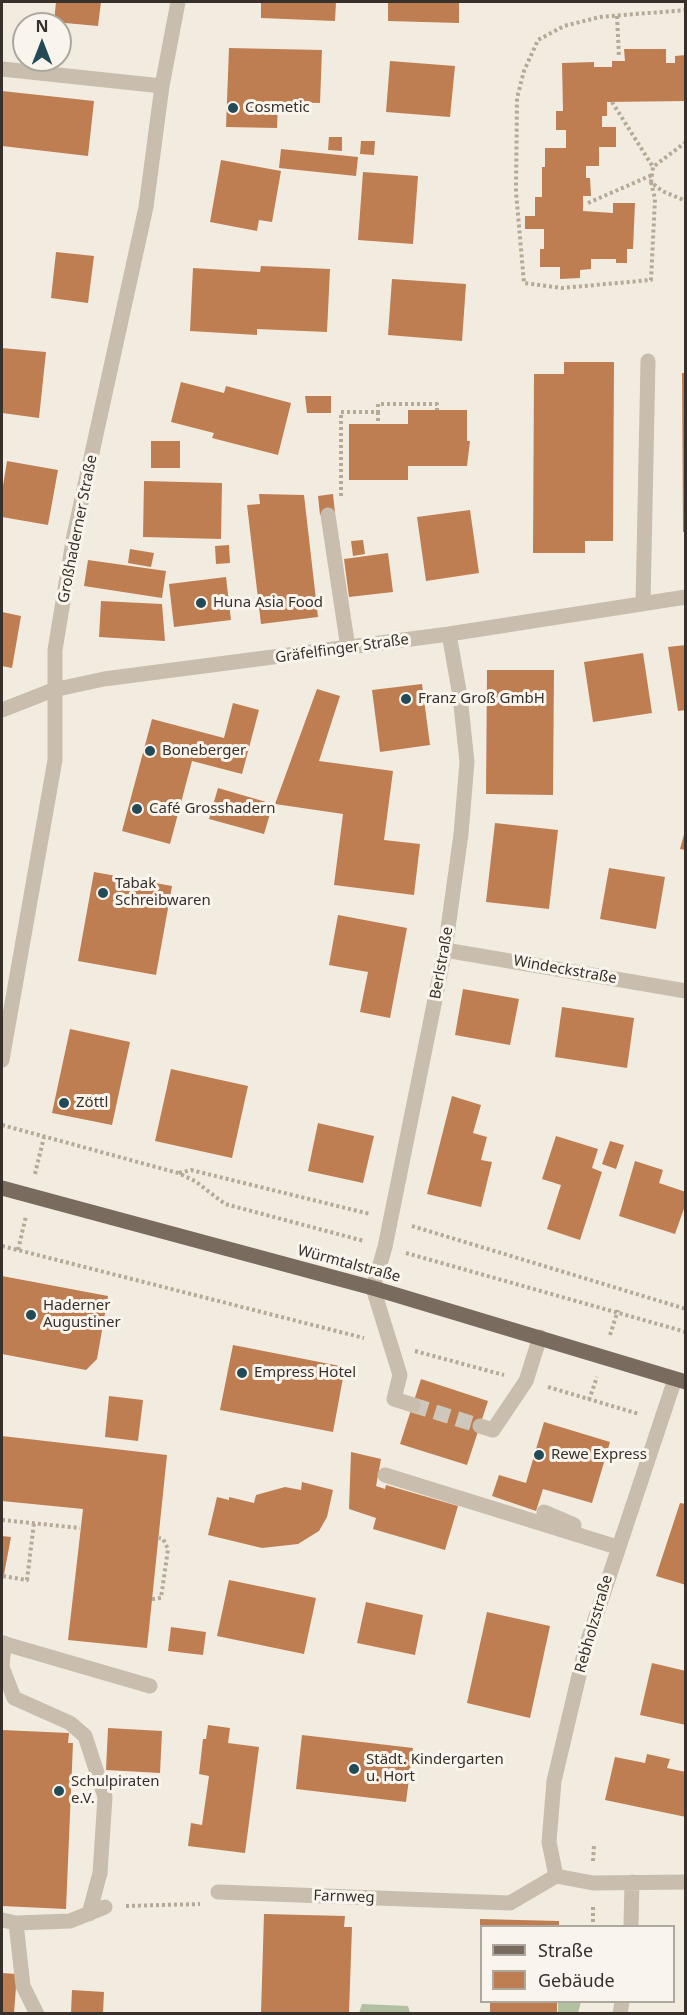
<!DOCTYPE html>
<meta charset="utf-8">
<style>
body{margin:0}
#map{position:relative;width:687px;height:2015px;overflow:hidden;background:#f2ece0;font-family:"Noto Sans",sans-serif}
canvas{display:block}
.frame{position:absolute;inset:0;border:3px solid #38312b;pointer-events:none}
.legend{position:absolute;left:480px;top:1925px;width:195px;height:78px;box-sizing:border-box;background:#f9f5ed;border:2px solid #aca79f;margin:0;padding:8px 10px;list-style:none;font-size:18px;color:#38312b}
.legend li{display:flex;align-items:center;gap:12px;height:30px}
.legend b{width:30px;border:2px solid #aca79f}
.north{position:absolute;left:12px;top:12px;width:60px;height:60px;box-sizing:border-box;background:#f9f5ed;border:2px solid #aca79f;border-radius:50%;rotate:0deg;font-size:16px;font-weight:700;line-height:24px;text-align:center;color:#38312b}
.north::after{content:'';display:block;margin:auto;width:21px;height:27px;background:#234b57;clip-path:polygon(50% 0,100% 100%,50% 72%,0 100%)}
</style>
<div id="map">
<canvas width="687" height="2015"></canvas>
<div class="frame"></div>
<ul class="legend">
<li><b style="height:8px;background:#796b5d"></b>Straße</li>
<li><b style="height:16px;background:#be7e52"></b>Gebäude</li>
</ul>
<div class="north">N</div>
</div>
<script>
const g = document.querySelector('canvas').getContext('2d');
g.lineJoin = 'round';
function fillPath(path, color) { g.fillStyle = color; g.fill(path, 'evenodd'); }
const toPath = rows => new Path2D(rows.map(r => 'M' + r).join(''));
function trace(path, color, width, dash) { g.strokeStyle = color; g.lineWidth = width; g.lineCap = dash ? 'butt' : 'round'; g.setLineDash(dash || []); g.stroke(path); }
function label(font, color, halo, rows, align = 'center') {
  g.font = font + ' "Noto Sans",sans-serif'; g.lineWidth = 6; g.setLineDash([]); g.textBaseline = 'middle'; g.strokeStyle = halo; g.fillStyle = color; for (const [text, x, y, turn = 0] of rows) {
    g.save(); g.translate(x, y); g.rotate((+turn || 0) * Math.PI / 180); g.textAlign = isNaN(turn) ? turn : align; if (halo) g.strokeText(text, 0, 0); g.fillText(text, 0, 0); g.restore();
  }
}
fillPath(toPath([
 [558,2002,581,2002,578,2013,558,2013],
 [362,2004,408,2006,410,2013,359,2013]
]), '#b0c0a1');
fillPath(toPath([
 [56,2,101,2,98,26,54,22],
 [261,2,336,2,335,21,261,18],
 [388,2,459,2,459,23,388,21],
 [229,48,322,50,320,103,278,102,277,128,226,127],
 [624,49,666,49,666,63,675,63,675,56,686,55,686,101,607,102,607,116,602,116,602,127,616,127,616,147,599,147,599,166,586,166,586,178,590,178,591,196,583,196,583,211,613,213,613,203,635,203,633,249,627,249,627,263,616,263,616,259,591,259,591,269,580,270,580,278,560,279,560,267,540,267,540,249,544,249,544,229,525,229,525,216,535,216,535,197,542,197,542,167,545,167,545,148,566,148,566,130,556,130,556,111,563,111,562,63,594,62,594,67,612,67,612,61,625,61],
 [390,61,455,66,450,117,386,112],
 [2,91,94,101,88,156,2,146],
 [329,137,342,137,342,151,328,150],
 [361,141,375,141,374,155,360,154],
 [281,149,358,157,356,176,279,168],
 [221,160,281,171,272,222,259,220,257,231,210,222],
 [363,172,418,176,413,244,358,240],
 [56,252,94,256,88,303,51,298],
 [261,266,330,269,327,332,257,329,257,335,190,331,193,268,260,272],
 [392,279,466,284,462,341,388,335],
 [2,348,46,352,39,418,2,413],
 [564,362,614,362,613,541,585,541,585,553,533,553,534,374,564,374],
 [682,373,686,373,686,532,683,532],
 [181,382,224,393,226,386,291,403,278,455,212,438,214,433,171,422],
 [305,396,331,396,331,413,307,413],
 [408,410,467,410,467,441,470,441,467,466,408,466,408,480,349,480,349,424,408,424],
 [151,441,180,441,180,468,151,468],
 [7,461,58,470,48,525,2,517,2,492],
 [144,481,222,483,221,539,143,537],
 [259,494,304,495,318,617,261,624,247,505,260,504],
 [333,494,335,513,320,515,318,496],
 [470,510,479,573,426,581,417,517],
 [363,540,365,554,353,556,351,541],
 [229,545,230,563,216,564,215,546],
 [130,549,154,553,151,567,128,563],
 [388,553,393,592,349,597,344,559],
 [88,560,166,571,162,598,84,586],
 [226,577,231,620,174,627,169,584],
 [101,601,162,604,165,641,99,637],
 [2,612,21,616,12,668,2,666],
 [686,645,686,710,678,711,668,647],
 [643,653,652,713,593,722,584,662],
 [487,670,554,670,553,795,486,794],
 [422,684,430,745,380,752,372,690],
 [317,689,340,696,319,761,393,771,384,840,420,844,414,895,334,885,343,814,275,804],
 [233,703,259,710,242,774,192,761,170,844,122,831,152,719,224,738],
 [218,788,273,804,264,834,209,819],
 [495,823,558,830,549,909,486,902],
 [686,827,686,850,680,849],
 [609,868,665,877,656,929,600,919],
 [94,872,172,886,156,975,78,961],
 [338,915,407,928,390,1018,360,1012,368,972,329,965],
 [463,989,519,999,510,1045,455,1035],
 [562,1007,634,1018,627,1068,555,1057],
 [70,1029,130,1042,112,1125,52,1113],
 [171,1069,248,1086,232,1158,155,1141],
 [452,1096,481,1105,473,1133,487,1137,481,1160,492,1162,481,1207,427,1194],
 [318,1123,374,1136,363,1183,308,1171],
 [556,1136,598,1149,592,1168,602,1172,580,1240,547,1229,561,1185,542,1179],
 [610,1141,624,1145,616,1169,602,1164],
 [635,1161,663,1170,659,1183,686,1192,686,1203,675,1234,619,1216],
 [2,1276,108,1296,97,1359,86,1370,2,1354],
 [233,1345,345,1367,333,1432,220,1410],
 [421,1379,488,1401,467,1465,400,1444],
 [109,1396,143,1400,138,1441,105,1437],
 [544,1422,610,1442,592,1503,543,1489,536,1511,492,1496,499,1475,526,1483],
 [2,1436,167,1455,147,1648,68,1640,83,1509,2,1501],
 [351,1452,381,1459,376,1486,385,1489,386,1485,458,1506,445,1550,373,1529,376,1518,349,1509],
 [302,1482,333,1490,327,1517,319,1531,298,1544,262,1548,208,1535,217,1497,229,1500,229,1497,254,1503,256,1495,285,1487,301,1490],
 [680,1503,686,1504,686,1585,656,1576],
 [2,1536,11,1537,3,1580,2,1580],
 [229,1580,316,1598,304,1654,217,1636],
 [366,1602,423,1615,415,1655,357,1643],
 [487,1612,550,1626,530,1718,467,1703],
 [171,1627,206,1632,203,1655,168,1651],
 [652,1663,686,1671,686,1725,640,1715],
 [208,1725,230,1728,228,1743,259,1747,245,1853,188,1846,191,1823,202,1825,209,1776,199,1774,203,1739,206,1739],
 [108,1728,162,1731,160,1773,106,1770],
 [2,1730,69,1733,68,1743,73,1743,66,1909,2,1906],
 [302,1735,413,1748,406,1802,296,1789],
 [647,1754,670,1759,667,1768,686,1772,686,1817,605,1800,615,1757,645,1763],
 [264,1914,345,1916,344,1927,352,1927,349,2013,261,2013],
 [480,1919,559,1921,559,1926,480,1926],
 [2,1973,17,1974,14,2013,2,2013],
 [72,1990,104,1992,103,2013,71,2013],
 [490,2002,557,2002,557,2013,490,2013]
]), '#be7e52');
trace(toPath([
 [413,1405,480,1426]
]), '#cdc7bc', 15, [15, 8]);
trace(toPath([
 [617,16,619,57],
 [612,102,653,167],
 [686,142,653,167,651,182,662,191,686,201],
 [651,182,655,199,651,280,562,288,524,283,516,192,517,98,524,71,538,40,564,26,600,17,686,10],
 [588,203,652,175],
 [378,412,378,424],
 [341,496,341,412,378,412,378,404,437,404,437,410],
 [2,1125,178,1173,195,1181,225,1204,364,1241],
 [179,1173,191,1170,370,1214],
 [35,1174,44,1137],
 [412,1226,686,1309],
 [2,1246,364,1338],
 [18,1250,26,1216],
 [406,1253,686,1332],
 [610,1335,618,1310],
 [415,1351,504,1375],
 [548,1387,639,1414],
 [589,1400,597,1377],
 [2,1520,80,1528],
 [3,1576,27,1580,34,1523],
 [152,1599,161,1598,168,1549,163,1539,159,1538],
 [593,1861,594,1845],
 [126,1906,200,1904],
 [593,1922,593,1904]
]), '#b5a997', 4, [3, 3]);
trace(toPath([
 [2,69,162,86],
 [328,515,348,648],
 [643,604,648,361],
 [2,710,53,690,104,679,449,634,686,597],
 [445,950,686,991],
 [2,1060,55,760,55,650,74,535,146,207,162,86,178,2],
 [413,1405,394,1399,400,1375,373,1288,385,1247,445,950,461,834,467,762,460,696,449,634],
 [480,1426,493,1430,526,1381,540,1337],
 [385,1475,617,1547],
 [544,1512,574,1525],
 [2,1643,150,1686],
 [4,1643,2,1667,14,1698,70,1723,85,1736,105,1797,100,1873,89,1914],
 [556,1876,549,1842,554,1781,586,1646,675,1379],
 [218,1892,510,1903,556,1876,593,1883,686,1882],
 [2,1920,16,1923,70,1921,105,1907],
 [16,1923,23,1986,37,2014],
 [631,1926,632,1882],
 [620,2014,622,2002]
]), '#c9bead', 15);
trace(toPath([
 [2,1188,373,1288,686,1382]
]), '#796b5d', 15);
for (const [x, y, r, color] of [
 [233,108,6,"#234b57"],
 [201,603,6,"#234b57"],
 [406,699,6,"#234b57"],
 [150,751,6,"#234b57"],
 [137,809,6,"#234b57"],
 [103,893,6,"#234b57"],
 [64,1103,6,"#234b57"],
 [31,1315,6,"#234b57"],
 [242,1373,6,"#234b57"],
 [539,1455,6,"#234b57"],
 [354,1769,6,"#234b57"],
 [59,1791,6,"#234b57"]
]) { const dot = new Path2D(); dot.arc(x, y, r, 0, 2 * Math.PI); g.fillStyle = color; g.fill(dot); trace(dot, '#f9f5ed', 2); }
label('15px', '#38312b', '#f9f5ed', [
 ["Cosmetic",245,108],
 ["Huna Asia Food",213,603],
 ["Franz Groß GmbH",418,699],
 ["Boneberger",162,751],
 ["Café Grosshadern",149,809],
 ["Tabak",115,884],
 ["Schreibwaren",115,901],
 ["Zöttl",76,1103],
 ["Haderner",43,1306],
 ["Augustiner",43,1323],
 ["Empress Hotel",254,1373],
 ["Rewe Express",551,1455],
 ["Städt. Kindergarten",366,1760],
 ["u. Hort",366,1777],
 ["Schulpiraten",71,1782],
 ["e.V.",71,1799]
], 'left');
label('15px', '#38312b', '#f9f5ed', [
 ["Großhaderner Straße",78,529,-79],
 ["Gräfelfinger Straße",342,649,-8],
 ["Berlstraße",442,963,-80],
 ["Windeckstraße",565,970,10],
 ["Würmtalstraße",349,1264,15],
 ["Rebholzstraße",594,1624,-74],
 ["Farnweg",344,1897,2]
]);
</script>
